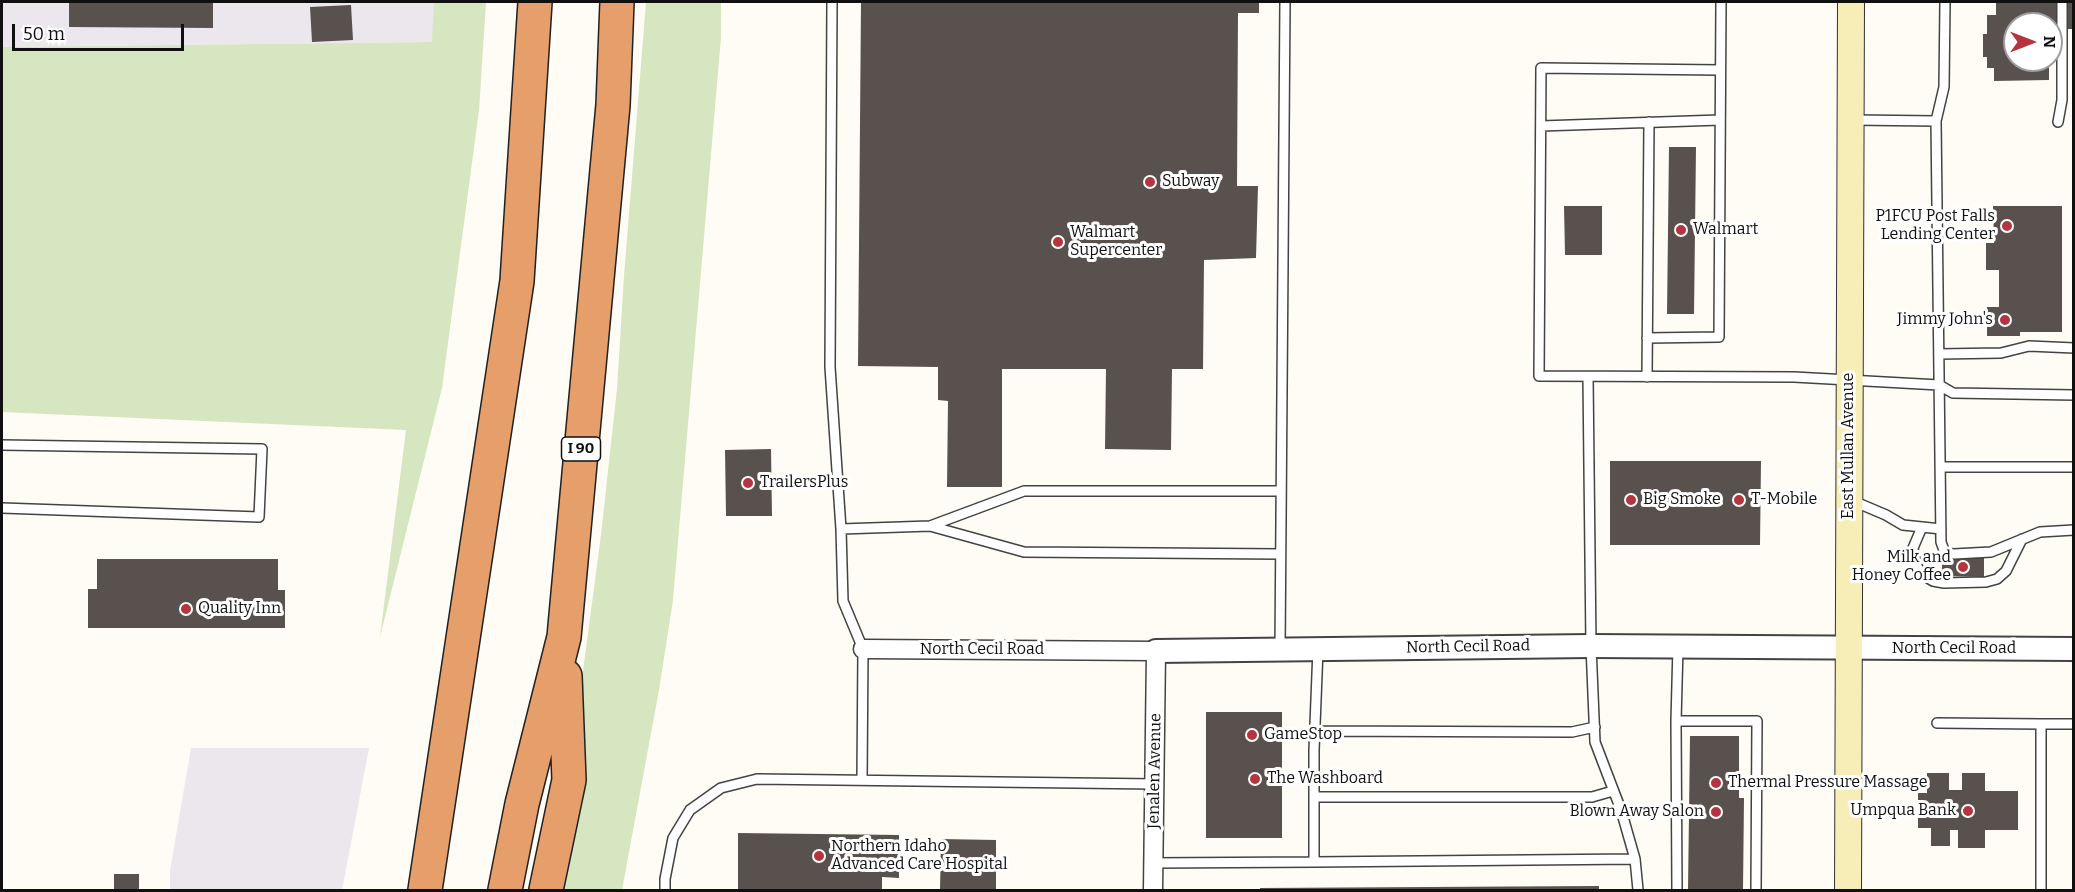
<!DOCTYPE html>
<style>
body{margin:0}
#map{position:relative;width:2075px;height:892px;overflow:hidden;background:#fefcf4;font-family:Bitter,serif}
canvas{display:block}
.frame{position:absolute;inset:0;border:3px solid #101010;pointer-events:none}
.north{position:absolute;left:2003px;top:12px;width:60px;height:60px;box-sizing:border-box;background:#fff;border:2px solid #9f9f9f;border-radius:50%;rotate:90deg;font-size:16px;font-weight:700;line-height:24px;text-align:center;color:#101010}
.north::after{content:'';display:block;margin:auto;width:21px;height:27px;background:#b43440;clip-path:polygon(50% 0,100% 100%,50% 72%,0 100%)}
.scale{position:absolute;left:12px;top:24px;width:172px;height:27px;box-sizing:border-box;border:3px solid #101010;border-top:0;padding-left:8px;font-size:18px;line-height:21px;white-space:nowrap;color:#101010;-webkit-text-stroke:4px #fff;paint-order:stroke}
</style>
<div id="map">
<canvas width="2075" height="892"></canvas>
<div class="frame"></div>
<div class="north">N</div>
<div class="scale">50 m</div>
</div>
<script>
const g = document.querySelector('canvas').getContext('2d');
g.lineJoin = 'round';
function fillPath(path, color) { g.fillStyle = color; g.fill(path, 'evenodd'); }
const toPath = rows => new Path2D(rows.map(r => 'M' + r).join(''));
function trace(path, color, width, dash) { g.strokeStyle = color; g.lineWidth = width; g.lineCap = dash ? 'butt' : 'round'; g.setLineDash(dash || []); g.stroke(path); }
function label(font, color, halo, rows, align = 'center') {
  g.font = font + ' Bitter,serif'; g.lineWidth = 6; g.setLineDash([]); g.textBaseline = 'middle'; g.strokeStyle = halo; g.fillStyle = color; for (const [text, x, y, turn = 0] of rows) {
    g.save(); g.translate(x, y); g.rotate((+turn || 0) * Math.PI / 180); g.textAlign = isNaN(turn) ? turn : align; if (halo) g.strokeText(text, 0, 0); g.fillText(text, 0, 0); g.restore();
  }
}
fillPath(toPath([
 [2,2,436,2,435,42,2,47],
 [191,748,369,748,342,890,170,890,170,871]
]), '#ece6ed');
fillPath(toPath([
 [434,2,486,2,479,110,442,388,380,637,406,430,2,412,2,47,432,42],
 [646,2,721,2,721,37,673,600,659,690,622,890,554,890,601,535,617,389,624,276]
]), '#d5e6c0');
fillPath(toPath([
 [69,2,213,2,213,28,69,27],
 [861,2,1259,2,1259,13,1238,13,1237,186,1258,186,1256,258,1204,260,1203,369,1172,369,1171,450,1105,449,1106,369,1002,369,1002,487,947,487,948,401,938,400,938,367,858,366],
 [1996,2,2074,2,2074,29,2051,29,2051,24,2015,24,2015,60,2049,60,2049,80,1994,81,1994,68,1987,68,1987,57,1983,57,1983,34,1987,34,1987,15,1996,15],
 [351,5,353,40,312,42,310,7],
 [1669,147,1696,147,1694,314,1667,314],
 [1564,206,1602,206,1602,255,1565,255],
 [1993,206,2062,206,2062,332,2020,332,2020,336,1987,336,1987,307,1999,307,1999,270,1986,270,1986,243,1994,243],
 [771,449,772,516,726,516,725,450],
 [1610,461,1761,461,1760,545,1610,545],
 [1942,558,1984,558,1984,577,1942,576],
 [97,559,278,559,278,590,285,590,285,628,88,628,88,589,97,589],
 [1206,712,1282,712,1282,838,1206,838],
 [1690,736,1739,736,1739,798,1744,798,1743,890,1688,890],
 [1927,773,1949,773,1949,790,1962,790,1962,773,1985,773,1985,791,2018,791,2018,830,1985,830,1985,848,1958,848,1958,830,1950,830,1950,846,1931,846,1931,828,1918,828,1918,793,1927,793],
 [738,833,899,835,899,878,882,877,882,890,738,890],
 [941,839,996,840,996,890,940,890],
 [114,874,139,874,139,890,114,890],
 [1599,886,1599,890,1260,890,1260,888]
]), '#58514d');
const service = toPath([
 [832,2,830,367,841,529,843,601,863,649,862,780],
 [1720,70,1541,68,1539,376,1794,377,1939,385,1953,393,2074,395],
 [1853,120,1936,121,1941,542,1945,553,1954,554,1991,552,2040,532,2074,530],
 [1936,121,1944,87,1945,2],
 [2058,122,2062,100,2062,2],
 [1541,126,1720,120],
 [1647,338,1719,337,1721,2],
 [1939,354,2001,353,2029,346,2074,348],
 [1647,377,1649,122],
 [2,445,262,449,259,517,2,508],
 [1940,467,2074,467],
 [1853,501,1886,515,1903,525,1941,529],
 [930,526,1024,491,1281,491],
 [1922,527,1913,548,1916,565,1923,575,1933,581,1944,583,1986,582,1997,579,2006,571,2022,539],
 [841,529,930,526,1024,552,1280,554],
 [1280,649,1285,2],
 [1676,721,1678,647],
 [1937,723,2041,724],
 [1314,731,1572,732,1595,727],
 [1314,797,1592,797,1613,791],
 [1635,859,1638,890],
 [1314,862,1635,859,1621,810,1595,742,1591,646,1588,377],
 [1153,863,1314,862,1314,750,1318,649],
 [665,890,665,879,673,838,690,810,721,788,757,779,1155,784],
 [1677,890,1676,721,1757,721,1756,890],
 [2041,890,2041,724,2074,724]
]);
const minor = toPath([
 [863,649,1156,651,1153,890]
]);
const tertiary = toPath([
 [1156,651,1591,646,2074,649]
]);
const secondary = toPath([
 [1848,890,1851,2]
]);
const motorway = toPath([
 [425,890,517,281,535,2],
 [505,890,522,804,564,637,613,105,617,2],
 [546,890,569,780,565,676]
]);
trace(service, '#434343', 12);
trace(minor, '#434343', 21);
trace(tertiary, '#434343', 26);
trace(secondary, '#323232', 28);
trace(motorway, '#212121', 36);
trace(service, '#fff', 9);
trace(minor, '#fff', 18);
trace(tertiary, '#fff', 22);
trace(secondary, '#f7edb6', 26);
trace(motorway, '#e69e6a', 33);
for (const [x, y, r, color] of [
 [1150,182,6,"#b43440"],
 [2007,226,6,"#b43440"],
 [1681,230,6,"#b43440"],
 [1058,242,6,"#b43440"],
 [2005,320,6,"#b43440"],
 [748,483,6,"#b43440"],
 [1631,500,6,"#b43440"],
 [1739,500,6,"#b43440"],
 [1963,567,6,"#b43440"],
 [186,609,6,"#b43440"],
 [1252,735,6,"#b43440"],
 [1255,779,6,"#b43440"],
 [1716,783,6,"#b43440"],
 [1968,811,6,"#b43440"],
 [1716,812,6,"#b43440"],
 [819,856,6,"#b43440"]
]) { const dot = new Path2D(); dot.arc(x, y, r, 0, 2 * Math.PI); g.fillStyle = color; g.fill(dot); trace(dot, '#fff', 2); }
for (const [x, y, w] of [
 [581,449,39]
]) { const box = new Path2D(); box.roundRect(x - w / 2, y - 12, w, 24, 4.5); g.fillStyle = '#fff'; g.fill(box); trace(box, '#101010', 1.5); }
label('bold 15px', '#101010', null, [
 ["I 90",581,449]
]);
label('16px', '#101010', '#fff', [
 ["Subway",1162,182],
 ["P1FCU Post Falls",1995,217,"right"],
 ["Lending Center",1995,235,"right"],
 ["Walmart",1693,230],
 ["Walmart",1070,233],
 ["Supercenter",1070,251],
 ["Jimmy John's",1993,320,"right"],
 ["TrailersPlus",760,483],
 ["Big Smoke",1643,500],
 ["T-Mobile",1751,500],
 ["Milk and",1951,558,"right"],
 ["Honey Coffee",1951,576,"right"],
 ["Quality Inn",198,609],
 ["GameStop",1264,735],
 ["The Washboard",1267,779],
 ["Thermal Pressure Massage",1728,783],
 ["Umpqua Bank",1956,811,"right"],
 ["Blown Away Salon",1704,812,"right"],
 ["Northern Idaho",831,847],
 ["Advanced Care Hospital",831,865]
], 'left');
label('16px', '#101010', '#fff', [
 ["East Mullan Avenue",1849,446,-90],
 ["North Cecil Road",1468,647,-1],
 ["North Cecil Road",1954,649],
 ["North Cecil Road",982,650],
 ["Jenalen Avenue",1155,771,-89]
]);
</script>
